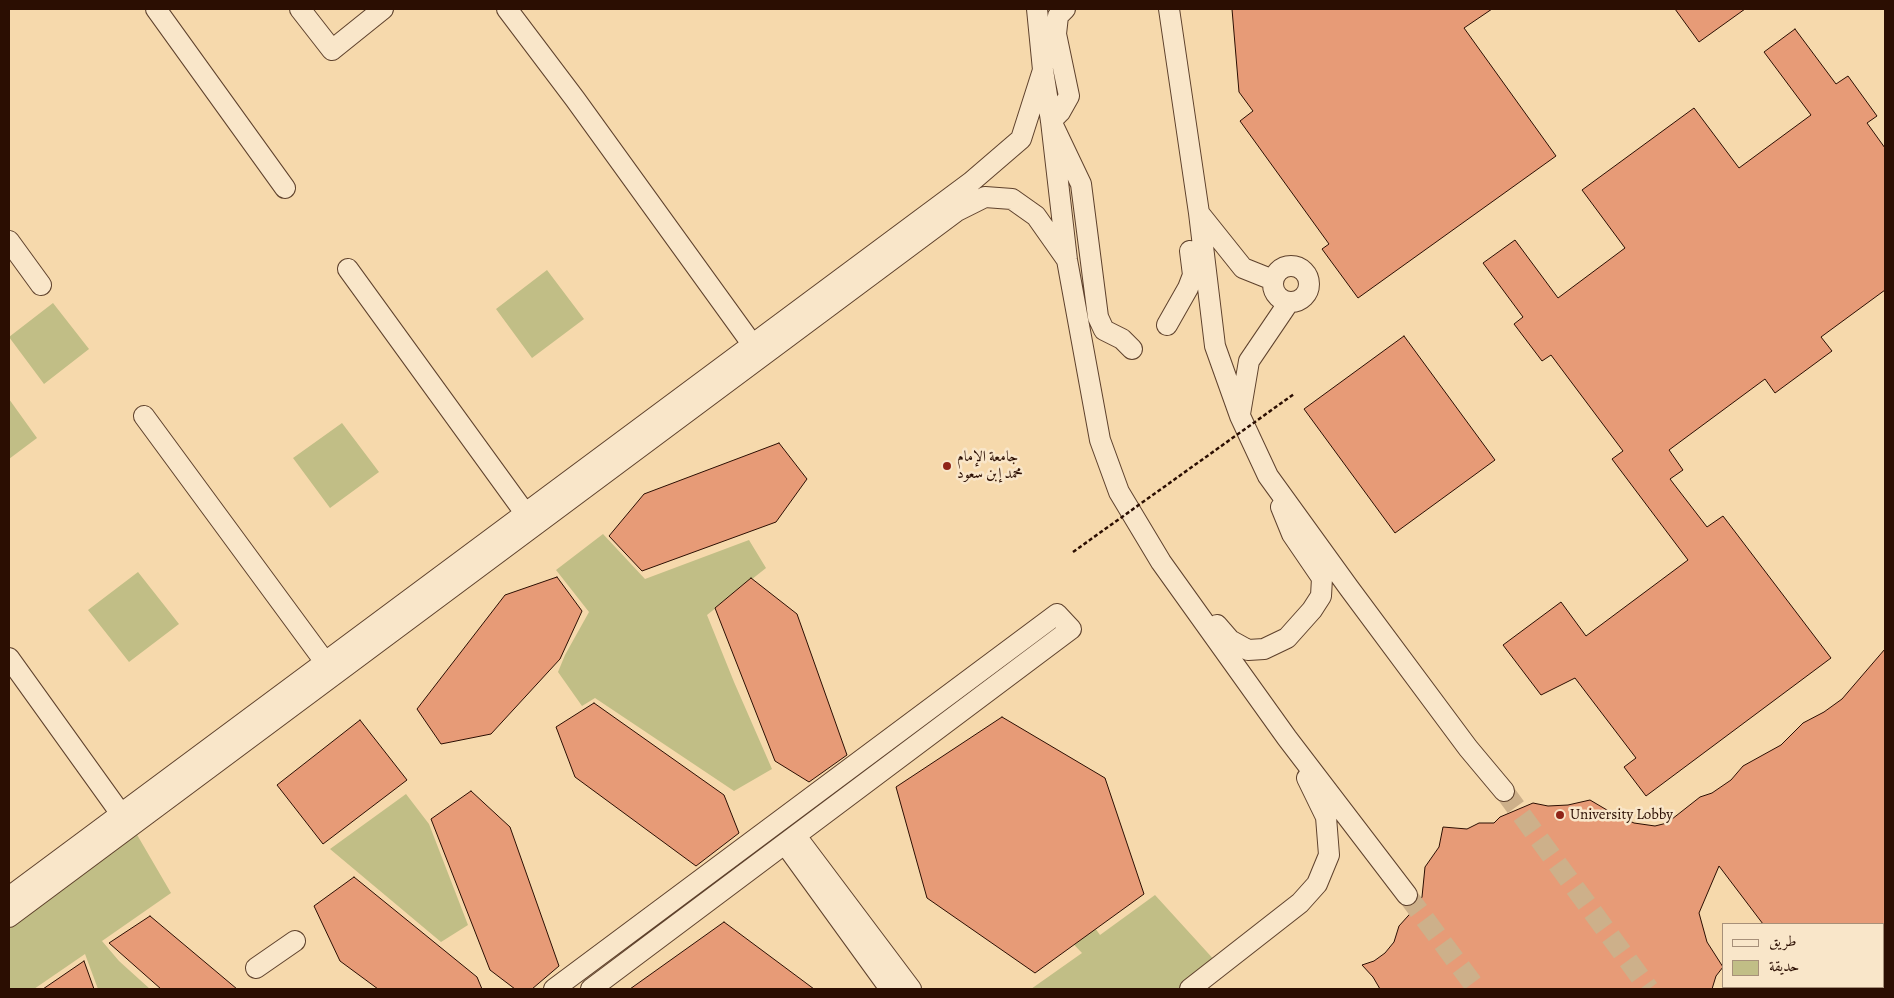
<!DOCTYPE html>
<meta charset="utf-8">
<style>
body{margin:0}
#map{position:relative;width:1894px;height:998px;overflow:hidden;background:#f6d9ac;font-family:Alegreya,Amiri,serif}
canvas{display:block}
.frame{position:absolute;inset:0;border:10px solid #2b0e02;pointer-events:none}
.legend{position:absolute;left:1722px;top:923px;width:162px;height:65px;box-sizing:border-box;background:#f9e6c9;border:1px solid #a79079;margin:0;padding:6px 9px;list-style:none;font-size:15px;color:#2b0e02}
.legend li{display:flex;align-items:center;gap:10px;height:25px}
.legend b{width:25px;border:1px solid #a79079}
</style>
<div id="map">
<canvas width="1894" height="998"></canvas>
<div class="frame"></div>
<ul class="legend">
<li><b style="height:6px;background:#f9e6c9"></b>طريق</li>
<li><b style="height:14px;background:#c1be86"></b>حديقة</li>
</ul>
</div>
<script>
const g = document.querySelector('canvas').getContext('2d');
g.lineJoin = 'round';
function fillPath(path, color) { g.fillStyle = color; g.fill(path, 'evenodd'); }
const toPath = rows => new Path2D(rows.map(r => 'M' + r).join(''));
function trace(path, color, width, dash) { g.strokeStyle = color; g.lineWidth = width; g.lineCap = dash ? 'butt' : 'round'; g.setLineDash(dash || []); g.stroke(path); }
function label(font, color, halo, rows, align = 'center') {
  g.font = font + ' Alegreya,Amiri,serif'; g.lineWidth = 5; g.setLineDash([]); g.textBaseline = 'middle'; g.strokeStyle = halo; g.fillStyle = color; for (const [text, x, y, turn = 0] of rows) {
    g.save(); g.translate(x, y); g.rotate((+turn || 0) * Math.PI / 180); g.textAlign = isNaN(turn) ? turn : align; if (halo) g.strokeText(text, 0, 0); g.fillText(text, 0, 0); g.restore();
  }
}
fillPath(toPath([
 [547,270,584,319,532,358,496,309],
 [53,303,89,349,44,384,9,337],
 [9,399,37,438,9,459],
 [342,423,379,472,330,508,293,458],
 [603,534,645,579,749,540,766,568,707,615,734,682,772,769,734,791,595,698,582,706,558,672,565,655,589,612,556,570],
 [138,572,179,624,129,662,88,610],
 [406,794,429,824,468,925,441,942,330,849],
 [136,833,171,893,102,941,119,961,150,989,98,989,85,954,34,989,9,989,9,929],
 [1002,870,1058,876,1100,935,1155,895,1217,963,1182,989,1031,989,1082,953]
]), '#c1be86');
const building = toPath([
 [1232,9,1492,9,1464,28,1556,156,1358,298,1322,249,1329,244,1240,121,1253,111,1239,92,1232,9],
 [1675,9,1745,9,1699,42,1675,9],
 [1795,29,1836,84,1848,76,1877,116,1867,123,1885,148,1885,290,1821,337,1832,351,1775,393,1765,379,1669,450,1683,470,1670,479,1707,527,1723,516,1831,658,1646,796,1624,767,1636,758,1575,678,1541,695,1503,645,1561,602,1586,636,1688,560,1612,459,1623,451,1551,355,1542,361,1514,324,1523,317,1483,263,1515,240,1558,298,1625,248,1582,190,1694,108,1739,168,1811,115,1764,52,1795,29],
 [1404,336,1495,460,1395,533,1304,409,1404,336],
 [779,443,807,479,776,522,642,571,609,536,644,494,779,443],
 [557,577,582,611,560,659,491,734,441,744,417,709,505,595,557,577],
 [751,578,797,614,847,755,809,782,775,761,715,608,751,578],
 [1885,649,1885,924,1763,924,1719,866,1699,913,1707,942,1723,967,1716,976,1712,989,1380,989,1373,977,1362,965,1374,961,1385,953,1394,942,1399,926,1417,906,1422,897,1425,867,1439,847,1443,827,1467,829,1479,823,1494,823,1500,817,1533,803,1548,806,1568,805,1590,800,1612,813,1634,823,1655,826,1667,823,1700,797,1712,793,1731,780,1743,766,1781,745,1803,723,1824,712,1842,699,1885,649],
 [594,703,724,795,739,833,696,866,575,777,556,727,594,703],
 [1002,717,1105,778,1144,894,1035,973,927,898,896,787,1002,717],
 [360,720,407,780,323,844,277,785,360,720],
 [471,791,510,827,559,966,532,989,515,989,490,970,431,819,471,791],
 [354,877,477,977,482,989,378,989,340,961,314,906,354,877],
 [150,916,237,989,161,989,109,943,150,916],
 [724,922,814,989,630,989,724,922],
 [84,961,94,989,43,989,84,961]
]);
fillPath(building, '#e79b77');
trace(building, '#2b0e02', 1);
trace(toPath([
 [1504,791,1649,989],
 [1407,895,1477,989]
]), '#cdb08a', 20, [20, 10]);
const minor = toPath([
 [156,9,285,188],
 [300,9,332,50,383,9],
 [507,9,575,99,760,355],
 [1037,9,1043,70,1051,121,1067,260,1100,440,1119,492,1161,562,1287,738,1407,895],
 [1065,9,1058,16,1056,34,1069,96,1060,112,1051,121,1081,184,1098,317,1104,330,1122,339,1132,349],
 [1169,9,1199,213,1215,346,1240,416,1268,476,1349,588,1468,748,1504,791],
 [1199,213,1243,268,1273,280],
 [9,241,41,285],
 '1273 284a18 18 0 1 1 36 0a18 18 0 1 1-36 0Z',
 [348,269,525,513],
 [1167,325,1188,288,1193,275,1190,251],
 [1240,414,1249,361,1289,302],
 [144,416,325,662],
 [1217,625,1230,640,1248,650,1264,649,1287,638,1312,610,1321,596,1322,578,1292,534,1281,507],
 [9,658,121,814],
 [796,836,911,989],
 [785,844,890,989],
 [9,897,971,182,1021,139,1043,70],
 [9,917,957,211,985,197,1012,199,1036,216,1067,260],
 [256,968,295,941],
 [554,989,1057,614,1071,629,591,989],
 [1190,989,1300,903,1317,884,1329,855,1326,817,1307,778]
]);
trace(minor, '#5e412c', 22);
trace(minor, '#f9e6c9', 20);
trace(toPath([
 [1073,552,1294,394]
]), '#2b0e02', 2.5, [4, 2.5]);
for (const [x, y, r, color] of [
 [947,466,5,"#8f2418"],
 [1560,815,5,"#8f2418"]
]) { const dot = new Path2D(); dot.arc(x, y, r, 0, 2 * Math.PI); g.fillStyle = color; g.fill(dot); trace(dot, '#f9e6c9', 2); }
label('15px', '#2b0e02', '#f9e6c9', [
 ["جامعة الإمام",957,457],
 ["محمد إبن سعود",957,474],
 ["University Lobby",1570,815]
], 'left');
</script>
